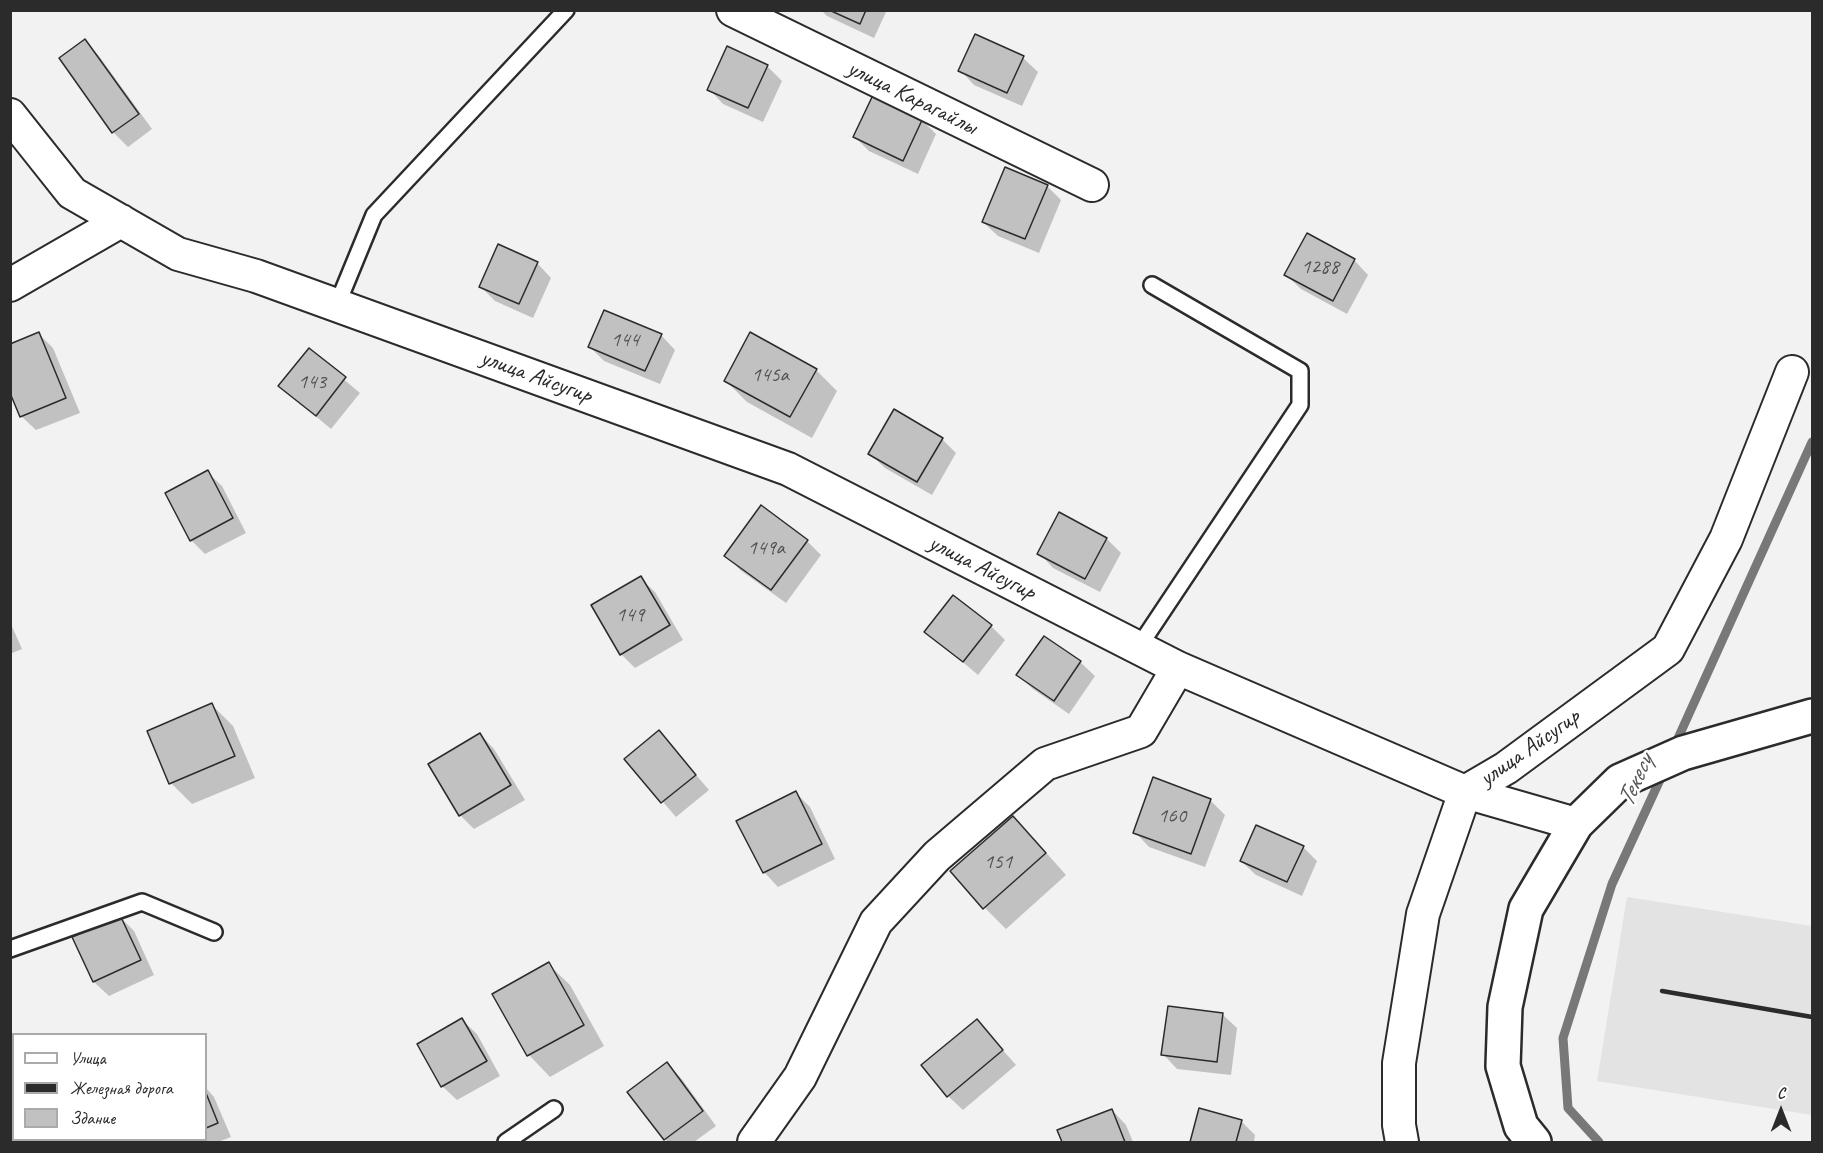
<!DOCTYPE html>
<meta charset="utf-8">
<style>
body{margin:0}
#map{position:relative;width:1823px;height:1153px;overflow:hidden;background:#f2f2f2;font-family:Caveat,sans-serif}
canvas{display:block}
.frame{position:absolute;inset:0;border:12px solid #2b2b2b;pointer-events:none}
.legend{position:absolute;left:12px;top:1033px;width:195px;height:108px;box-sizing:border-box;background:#fff;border:2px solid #aaa;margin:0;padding:8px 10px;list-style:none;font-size:18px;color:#2b2b2b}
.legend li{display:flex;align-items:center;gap:12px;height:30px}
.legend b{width:30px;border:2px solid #aaa}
.north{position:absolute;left:1751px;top:1081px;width:60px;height:60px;-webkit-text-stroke:4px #fff;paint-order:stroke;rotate:0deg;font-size:16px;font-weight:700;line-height:24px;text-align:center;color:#2b2b2b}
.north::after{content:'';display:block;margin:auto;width:21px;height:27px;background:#2b2b2b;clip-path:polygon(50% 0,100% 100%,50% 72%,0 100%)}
</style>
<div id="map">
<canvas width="1823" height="1153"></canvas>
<div class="frame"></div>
<ul class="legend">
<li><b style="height:8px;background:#fff"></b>Улица</li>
<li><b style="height:8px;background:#2b2b2b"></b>Железная дорога</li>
<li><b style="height:16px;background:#c1c1c1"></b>Здание</li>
</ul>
<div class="north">С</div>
</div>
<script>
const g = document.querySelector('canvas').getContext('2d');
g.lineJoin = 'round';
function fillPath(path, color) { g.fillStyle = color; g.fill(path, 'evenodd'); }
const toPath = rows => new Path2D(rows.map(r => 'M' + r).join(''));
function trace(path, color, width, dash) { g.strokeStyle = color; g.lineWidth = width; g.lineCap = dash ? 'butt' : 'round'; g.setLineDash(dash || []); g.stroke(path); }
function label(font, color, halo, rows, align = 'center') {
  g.font = font + ' Caveat,sans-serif'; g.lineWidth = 5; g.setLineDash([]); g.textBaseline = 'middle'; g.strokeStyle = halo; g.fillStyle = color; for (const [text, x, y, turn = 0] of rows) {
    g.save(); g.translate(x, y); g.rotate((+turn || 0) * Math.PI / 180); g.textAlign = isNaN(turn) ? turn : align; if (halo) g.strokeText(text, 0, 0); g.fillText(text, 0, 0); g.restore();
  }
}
fillPath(toPath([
 [1627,897,1812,926,1812,1115,1597,1081]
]), '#e3e3e3');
fillPath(toPath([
 [821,10,887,10,874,38,827,16],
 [976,36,1023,58,1038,72,1022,106,974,85,960,70],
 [85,41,99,56,152,129,128,147,113,132,61,59],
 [728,48,767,66,782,81,763,122,723,104,709,89],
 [922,120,936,134,918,174,869,151,855,137],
 [1047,186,1061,200,1039,253,998,236,983,222],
 [1354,260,1368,275,1347,314,1301,289,1286,275],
 [537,263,551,278,533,318,495,301,481,287],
 [39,334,53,348,80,413,36,430,21,416],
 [661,335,675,350,660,384,604,361,590,347],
 [309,350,360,393,331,429,280,386],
 [816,370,837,391,812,438,747,402,726,381],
 [942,439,956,453,932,495,885,468,870,454],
 [207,472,222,486,246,533,205,554,191,540],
 [1107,539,1121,553,1100,592,1053,568,1039,553],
 [807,541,821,555,786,603,740,570,726,555],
 [640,578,655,592,683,640,635,668,621,654],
 [10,622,22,649,10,654],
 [991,626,1005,640,978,675,926,631],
 [1080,662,1095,676,1069,714,1033,689,1018,675],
 [212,705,233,726,255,778,192,804,171,783],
 [659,732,709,790,676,817,626,759],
 [480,734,494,749,525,800,474,829,460,815],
 [796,793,810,807,835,859,778,887,764,872],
 [1210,800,1225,815,1205,867,1149,847,1135,832],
 [1034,839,1066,875,1006,929,985,908],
 [1303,847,1317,861,1302,896,1256,875,1241,861],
 [120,917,134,931,154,975,109,996,94,982,74,938],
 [548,964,570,985,604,1046,550,1077,529,1055,494,994],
 [1222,1014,1237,1028,1231,1075,1177,1069,1163,1054],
 [462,1020,477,1034,500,1076,457,1100,442,1086],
 [977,1021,1016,1065,963,1110,948,1096],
 [667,1064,681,1078,716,1126,694,1142,668,1142,665,1139],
 [206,1088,214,1097,231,1137,218,1142,148,1142,147,1140,206,1140],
 [1112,1110,1126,1125,1133,1142,1064,1142,1059,1131],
 [1200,1110,1241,1121,1255,1135,1254,1142,1191,1142]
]), '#0003');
trace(toPath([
 [1674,747,1812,442],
 [1599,1142,1568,1108,1563,1038,1612,884,1664,771]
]), '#787878', 9);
const building = toPath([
 [829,10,866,10,860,24,829,10],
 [975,34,1024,56,1007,93,958,71,975,34],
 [85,39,139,114,112,133,59,58,85,39],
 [727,46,768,65,748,108,707,90,727,46],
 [873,95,923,118,903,161,853,137,873,95],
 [1005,167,1048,185,1025,239,982,222,1005,167],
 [1307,233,1355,259,1333,301,1284,275,1307,233],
 [498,244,538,262,519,304,479,287,498,244],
 [604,310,662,334,645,371,588,347,604,310],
 [39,332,66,398,20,417,10,393,10,344,39,332],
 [750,332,817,369,790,417,724,381,750,332],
 [309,348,346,377,316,416,278,386,309,348],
 [894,409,943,438,917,482,868,454,894,409],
 [208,470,233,518,190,541,165,493,208,470],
 [761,505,808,540,771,590,724,556,761,505],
 [1059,512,1107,538,1085,579,1037,554,1059,512],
 [641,576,670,625,620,655,591,605,641,576],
 [953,595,992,625,963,662,924,632,953,595],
 [1044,636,1081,661,1054,701,1016,675,1044,636],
 [212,703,235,756,169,784,147,731,212,703],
 [659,730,696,775,661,803,624,759,659,730],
 [480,733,511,785,459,816,428,764,480,733],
 [1153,777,1211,799,1191,854,1133,833,1153,777],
 [796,791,822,844,763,873,736,821,796,791],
 [1013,816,1046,853,983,909,950,871,1013,816],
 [1256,825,1304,846,1287,882,1240,861,1256,825],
 [120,915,141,960,93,982,72,937,120,915],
 [549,962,584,1025,527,1056,492,994,549,962],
 [1168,1006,1223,1013,1217,1062,1161,1055,1168,1006],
 [462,1018,487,1061,441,1087,417,1044,462,1018],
 [977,1019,1003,1050,947,1097,921,1065,977,1019],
 [667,1062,703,1111,664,1140,627,1092,667,1062],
 [206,1093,218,1123,206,1128,206,1093],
 [1199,1108,1242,1120,1236,1142,1190,1142,1199,1108],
 [1112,1109,1125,1142,1062,1142,1057,1130,1112,1109]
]);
fillPath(building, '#c1c1c1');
trace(building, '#2b2b2b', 1.5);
const service = toPath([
 [337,305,374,215,566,10],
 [1138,648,1300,405,1300,371,1152,285],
 [10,949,142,902,214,932],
 [506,1142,554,1109]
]);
const minor = toPath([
 [733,10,1092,185],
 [10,115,72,193,178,254,256,276,788,469,1178,668,1465,792,1506,768,1668,649,1726,539,1792,372],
 [10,285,121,221],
 [754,1142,800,1077,876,922,937,856,1045,764,1141,731,1178,668],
 [1402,1142,1399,1125,1399,1063,1423,914,1465,792,1576,824]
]);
const tertiary = toPath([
 [1534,1142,1521,1126,1503,1066,1505,1007,1526,909,1576,824,1620,781,1683,753,1812,716]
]);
trace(service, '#2b2b2b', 20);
trace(minor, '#2b2b2b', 36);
trace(tertiary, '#2b2b2b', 38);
trace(service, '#fff', 15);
trace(minor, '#fff', 32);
trace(tertiary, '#fff', 33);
trace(toPath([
 [1662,991,1812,1017]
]), '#2b2b2b', 4.5);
label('21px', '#505050', null, [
 ["1288",1320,267],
 ["144",625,340],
 ["145а",770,375],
 ["143",312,382],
 ["149а",766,548],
 ["149",630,615],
 ["160",1172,816],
 ["151",998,862]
]);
label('24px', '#2b2b2b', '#fff', [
 ["улица Карагайлы",912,98,26],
 ["улица Айсугир",536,377,20],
 ["улица Айсугир",982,568,27],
 ["улица Айсугир",1530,748,-35]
]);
label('italic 26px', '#585858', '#fff', [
 ["Текесу",1636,781,-66]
]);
</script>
